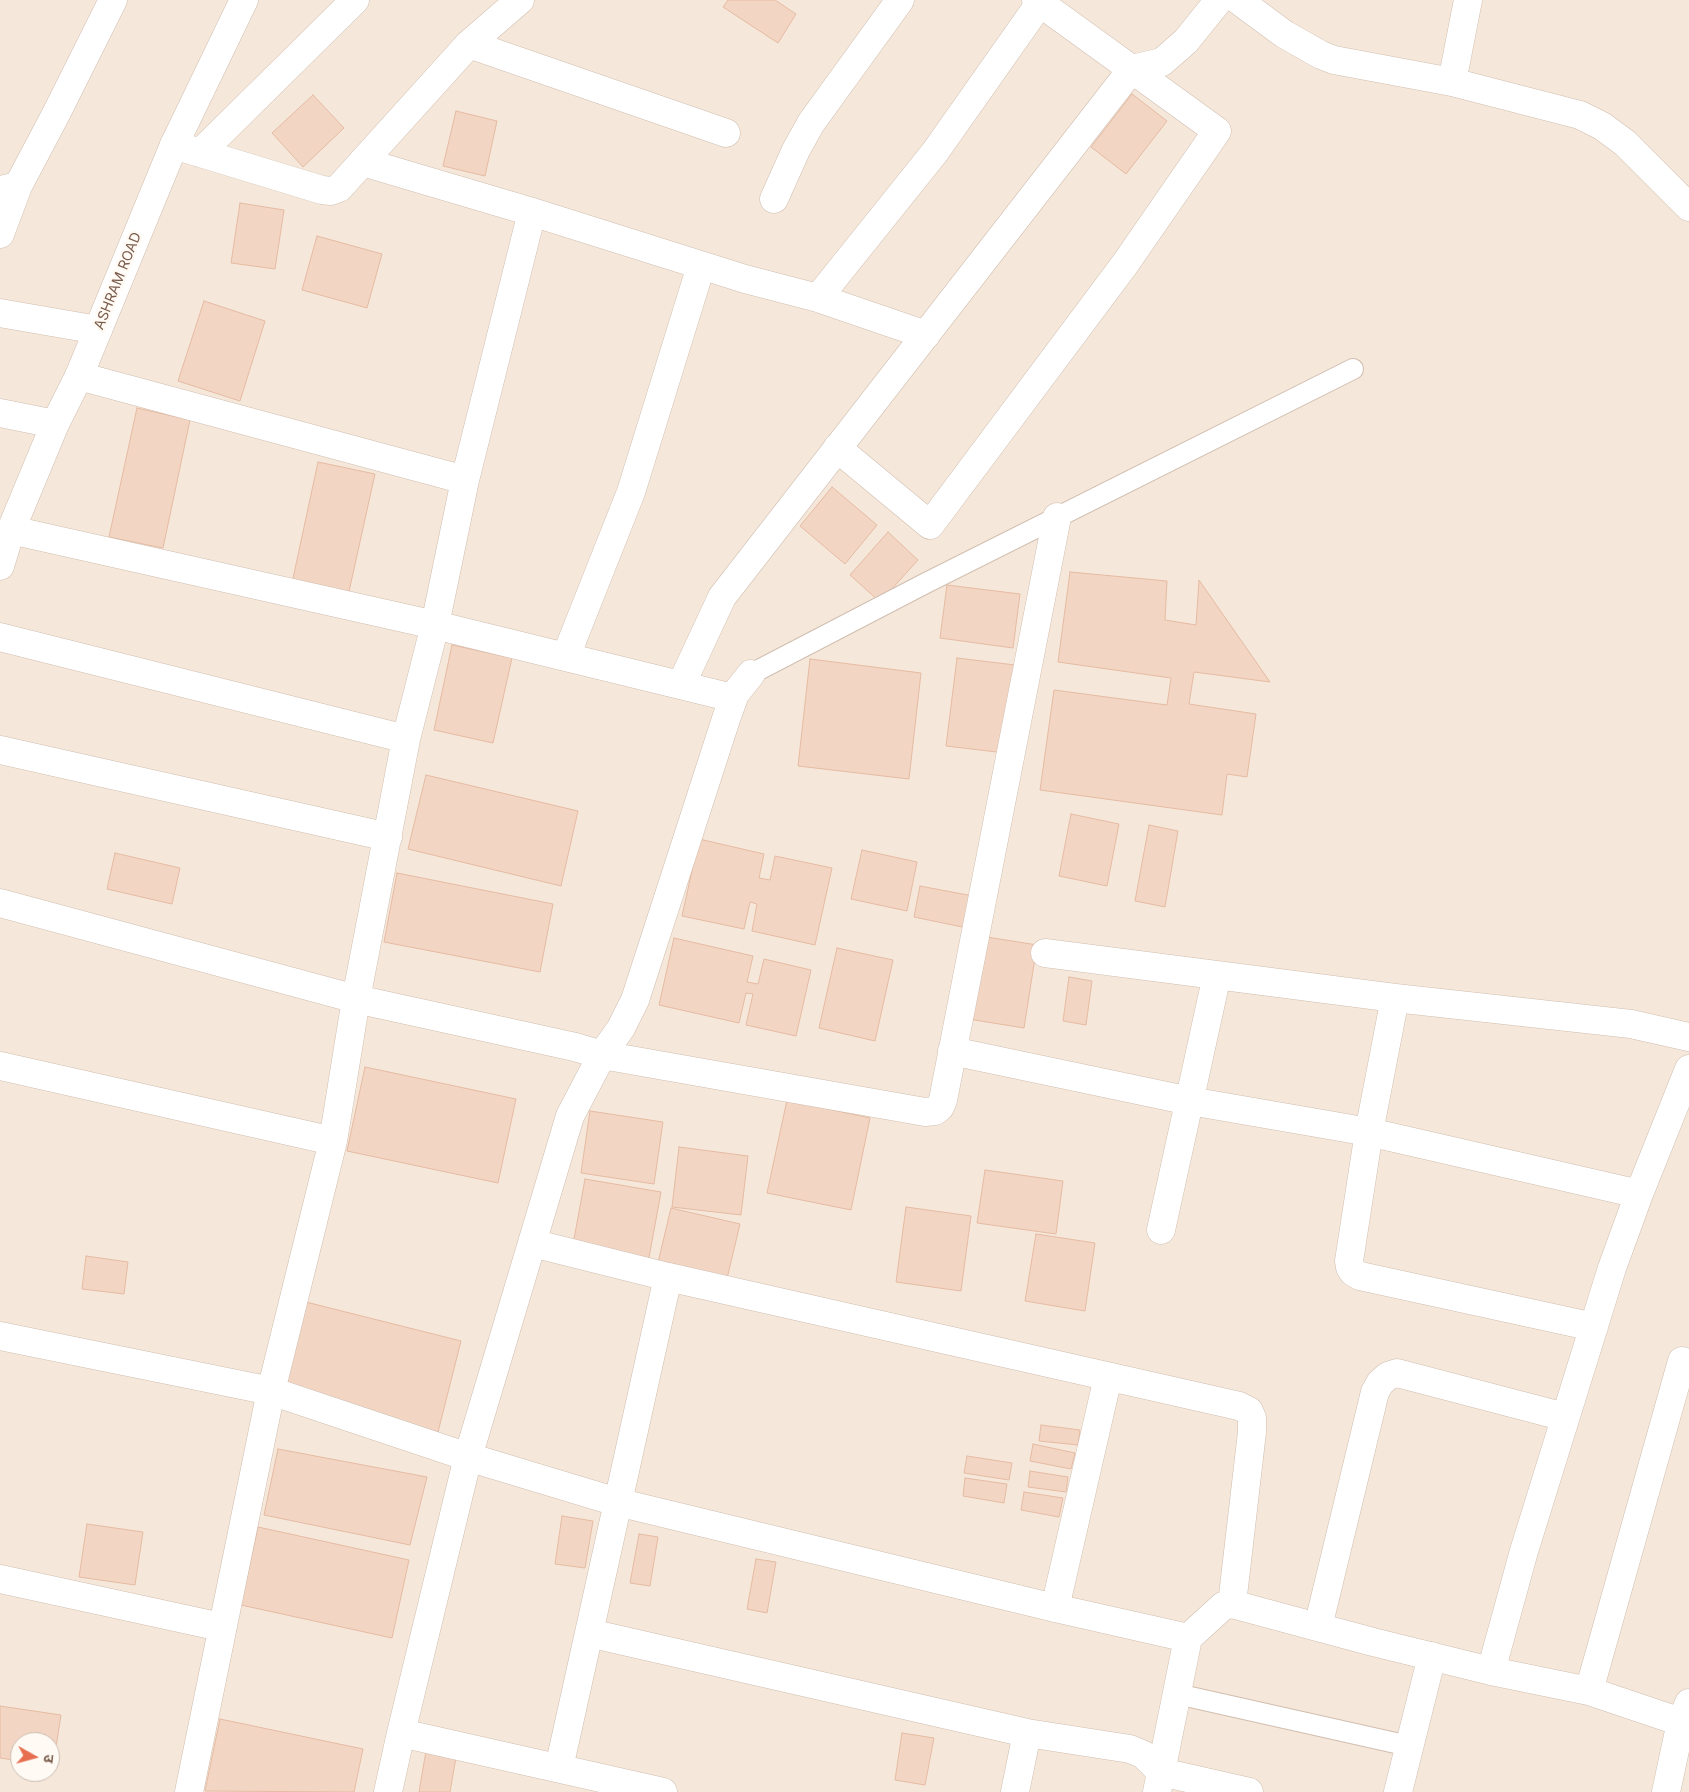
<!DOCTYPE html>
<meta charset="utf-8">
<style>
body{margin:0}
#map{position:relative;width:1689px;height:1792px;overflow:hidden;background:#fdf6ec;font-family:Inter,"Noto Sans Devanagari",sans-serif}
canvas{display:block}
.north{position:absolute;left:10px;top:1732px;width:50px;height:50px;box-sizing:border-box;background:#fffaf3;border:1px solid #cabbb1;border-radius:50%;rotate:97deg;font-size:14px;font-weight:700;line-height:20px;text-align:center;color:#7a5c4d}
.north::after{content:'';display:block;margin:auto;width:18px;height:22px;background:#e76f51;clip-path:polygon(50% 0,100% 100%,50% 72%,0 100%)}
</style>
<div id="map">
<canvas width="1689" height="1792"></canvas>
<div class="north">उ</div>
</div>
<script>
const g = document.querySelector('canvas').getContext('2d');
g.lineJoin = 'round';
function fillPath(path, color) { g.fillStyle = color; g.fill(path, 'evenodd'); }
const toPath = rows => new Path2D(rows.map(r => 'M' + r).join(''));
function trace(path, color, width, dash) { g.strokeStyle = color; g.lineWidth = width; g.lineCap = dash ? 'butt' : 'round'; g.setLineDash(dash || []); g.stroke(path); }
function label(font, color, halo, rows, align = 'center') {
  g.font = font + ' Inter,sans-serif'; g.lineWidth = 5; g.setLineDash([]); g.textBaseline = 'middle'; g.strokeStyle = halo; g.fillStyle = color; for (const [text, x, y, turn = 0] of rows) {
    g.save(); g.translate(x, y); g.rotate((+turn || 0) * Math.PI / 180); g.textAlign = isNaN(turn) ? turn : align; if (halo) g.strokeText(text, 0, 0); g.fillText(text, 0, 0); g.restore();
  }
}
fillPath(toPath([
 [0,0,1689,0,1689,1792,0,1792],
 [20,1742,50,1742,50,1772,20,1772]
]), '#f5e8da');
const building = toPath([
 [728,0,775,0,796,14,778,43,723,7,728,0],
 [1132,94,1167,121,1126,174,1091,147,1132,94],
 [313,95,344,128,303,167,272,133,313,95],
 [456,111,497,121,485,176,443,166,456,111],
 [240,203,284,210,275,269,231,263,240,203],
 [317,236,382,254,367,308,302,290,317,236],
 [204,301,265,321,240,401,178,381,204,301],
 [137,408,190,420,163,548,109,537,137,408],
 [318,462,375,474,348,596,292,583,318,462],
 [832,487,877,525,845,564,800,526,832,487],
 [888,532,918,560,880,602,850,575,888,532],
 [1070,572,1167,581,1165,620,1196,625,1199,580,1270,682,1194,672,1189,704,1256,714,1247,777,1227,774,1222,815,1040,790,1054,690,1167,705,1171,678,1058,662,1070,572],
 [947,585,1020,594,1013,648,940,638,947,585],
 [452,645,512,658,493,743,434,730,452,645],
 [957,658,1015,665,1005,753,946,746,957,658],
 [810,659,921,673,909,779,798,766,810,659],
 [426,775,578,811,561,886,408,849,426,775],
 [1071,814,1119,824,1107,886,1059,876,1071,814],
 [1149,825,1178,831,1165,907,1135,901,1149,825],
 [699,839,764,854,759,878,770,880,775,856,832,868,815,945,752,931,757,904,750,902,744,929,682,916,699,839],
 [862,850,917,862,907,911,851,899,862,850],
 [115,853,180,868,172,904,107,889,115,853],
 [397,873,553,904,540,972,384,942,397,873],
 [920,886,973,896,967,928,914,917,920,886],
 [981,936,1037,945,1024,1028,968,1019,981,936],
 [674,938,753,956,747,982,758,984,764,959,811,970,796,1036,746,1025,753,994,746,993,739,1023,659,1005,674,938],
 [837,948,893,960,875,1041,819,1028,837,948],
 [1069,977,1092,981,1086,1025,1063,1021,1069,977],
 [365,1067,516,1099,498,1183,347,1151,365,1067],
 [787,1100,870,1118,851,1210,767,1193,787,1100],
 [590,1111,663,1122,654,1184,581,1173,590,1111],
 [679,1147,748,1156,741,1215,672,1207,679,1147],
 [985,1170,1063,1181,1056,1234,977,1223,985,1170],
 [585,1179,661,1192,648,1263,572,1250,585,1179],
 [906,1207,971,1216,961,1291,896,1282,906,1207],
 [671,1208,740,1224,725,1287,656,1271,671,1208],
 [1036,1234,1095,1243,1085,1311,1025,1301,1036,1234],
 [86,1256,128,1262,124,1294,82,1289,86,1256],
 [302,1301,461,1341,438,1432,280,1391,302,1301],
 [1041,1425,1080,1430,1078,1445,1039,1441,1041,1425],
 [1033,1444,1075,1453,1071,1469,1030,1461,1033,1444],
 [278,1449,427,1477,410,1545,264,1515,278,1449],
 [967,1456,1012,1463,1009,1480,964,1473,967,1456],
 [1030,1471,1068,1477,1066,1492,1028,1487,1030,1471],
 [965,1478,1007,1484,1004,1503,963,1496,965,1478],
 [1024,1492,1063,1498,1059,1517,1021,1510,1024,1492],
 [562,1516,593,1521,585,1568,555,1564,562,1516],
 [87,1524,143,1532,135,1585,79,1577,87,1524],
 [258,1527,409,1560,392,1638,241,1605,258,1527],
 [639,1534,658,1537,650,1586,630,1583,639,1534],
 [756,1559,776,1562,767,1613,747,1609,756,1559],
 [0,1706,61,1715,53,1766,50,1765,50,1742,20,1742,20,1761,0,1758,0,1706],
 [220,1719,363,1749,354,1792,205,1791,220,1719],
 [902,1733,934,1738,925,1785,895,1780,902,1733],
 [427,1745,457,1751,450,1792,419,1792,427,1745]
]);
fillPath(building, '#f3d5c3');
trace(building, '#e6bba3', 1);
const service = toPath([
 [751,674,926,583,1353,369],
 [1177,1694,1409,1746]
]);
const minor = toPath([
 [1238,0,1284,34,1321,55,1334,60,1452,82,1580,115,1602,126,1625,143,1689,207],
 [469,44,726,133],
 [1452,82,1468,0],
 [174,145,322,190,331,191,339,188,469,44,520,0],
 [200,153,355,0],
 [363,162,532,212,745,279,818,298,926,335],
 [0,190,18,186,56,114,113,0],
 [774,199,796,150,811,123,900,0],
 [0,234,18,186],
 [818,298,935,152,1040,3],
 [0,313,98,330],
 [79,376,465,480],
 [0,413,55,424],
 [837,448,930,525,1125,264,1217,131,1036,0],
 [11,530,435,625,733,698],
 [0,637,406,739],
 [566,656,631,492,701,266],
 [681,685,722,597,1132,69,1162,62,1186,41,1219,0],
 [0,750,388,837],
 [0,903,356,999,575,1047,602,1055,925,1112,935,1111,940,1107,943,1100,1057,517],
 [1045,953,1395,998,1631,1024,1689,1037],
 [1395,998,1369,1132,1349,1261,1350,1267,1353,1272,1360,1276,1594,1327],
 [952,1051,1190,1101,1369,1132,1639,1194],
 [0,1066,333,1141],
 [1161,1230,1217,975],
 [532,1243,668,1277,1239,1406,1249,1411,1252,1418,1252,1432,1232,1604],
 [0,1336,271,1391,468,1457,617,1502,1055,1608,1188,1638,1223,1606,1232,1604,1373,1642,1491,1671,1589,1691,1681,1722],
 [0,1579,221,1627],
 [1055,1608,1108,1377],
 [1318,1627,1375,1392,1380,1383,1388,1376,1397,1373,1565,1417],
 [589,1633,1027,1733,1130,1749,1144,1755,1161,1772,1249,1792],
 [1491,1671,1524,1551,1612,1268,1639,1194,1689,1069],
 [1589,1691,1682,1361],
 [401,1733,663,1792],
 [559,1768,668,1277],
 [189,1792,271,1391,333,1141,356,999,406,739,435,625,465,480,532,212],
 [388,1792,401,1733,468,1457,570,1116,602,1055,621,1028,635,1000,726,719,735,694,751,674],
 [1015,1792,1027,1733],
 [1157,1792,1188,1638],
 [1398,1792,1432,1656],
 [1666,1792,1681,1722,1689,1703]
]);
const tertiary = toPath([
 [0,566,11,530,55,424,79,376,174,145,244,0]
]);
trace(service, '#d1beb0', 22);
trace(minor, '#d1beb0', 29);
trace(tertiary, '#d1beb0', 29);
trace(service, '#fff', 20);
trace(minor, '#fff', 28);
trace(tertiary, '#fff', 28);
label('14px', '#7a5c4d', '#fffaf3', [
 ["ASHRAM ROAD",118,281,-68]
]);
</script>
